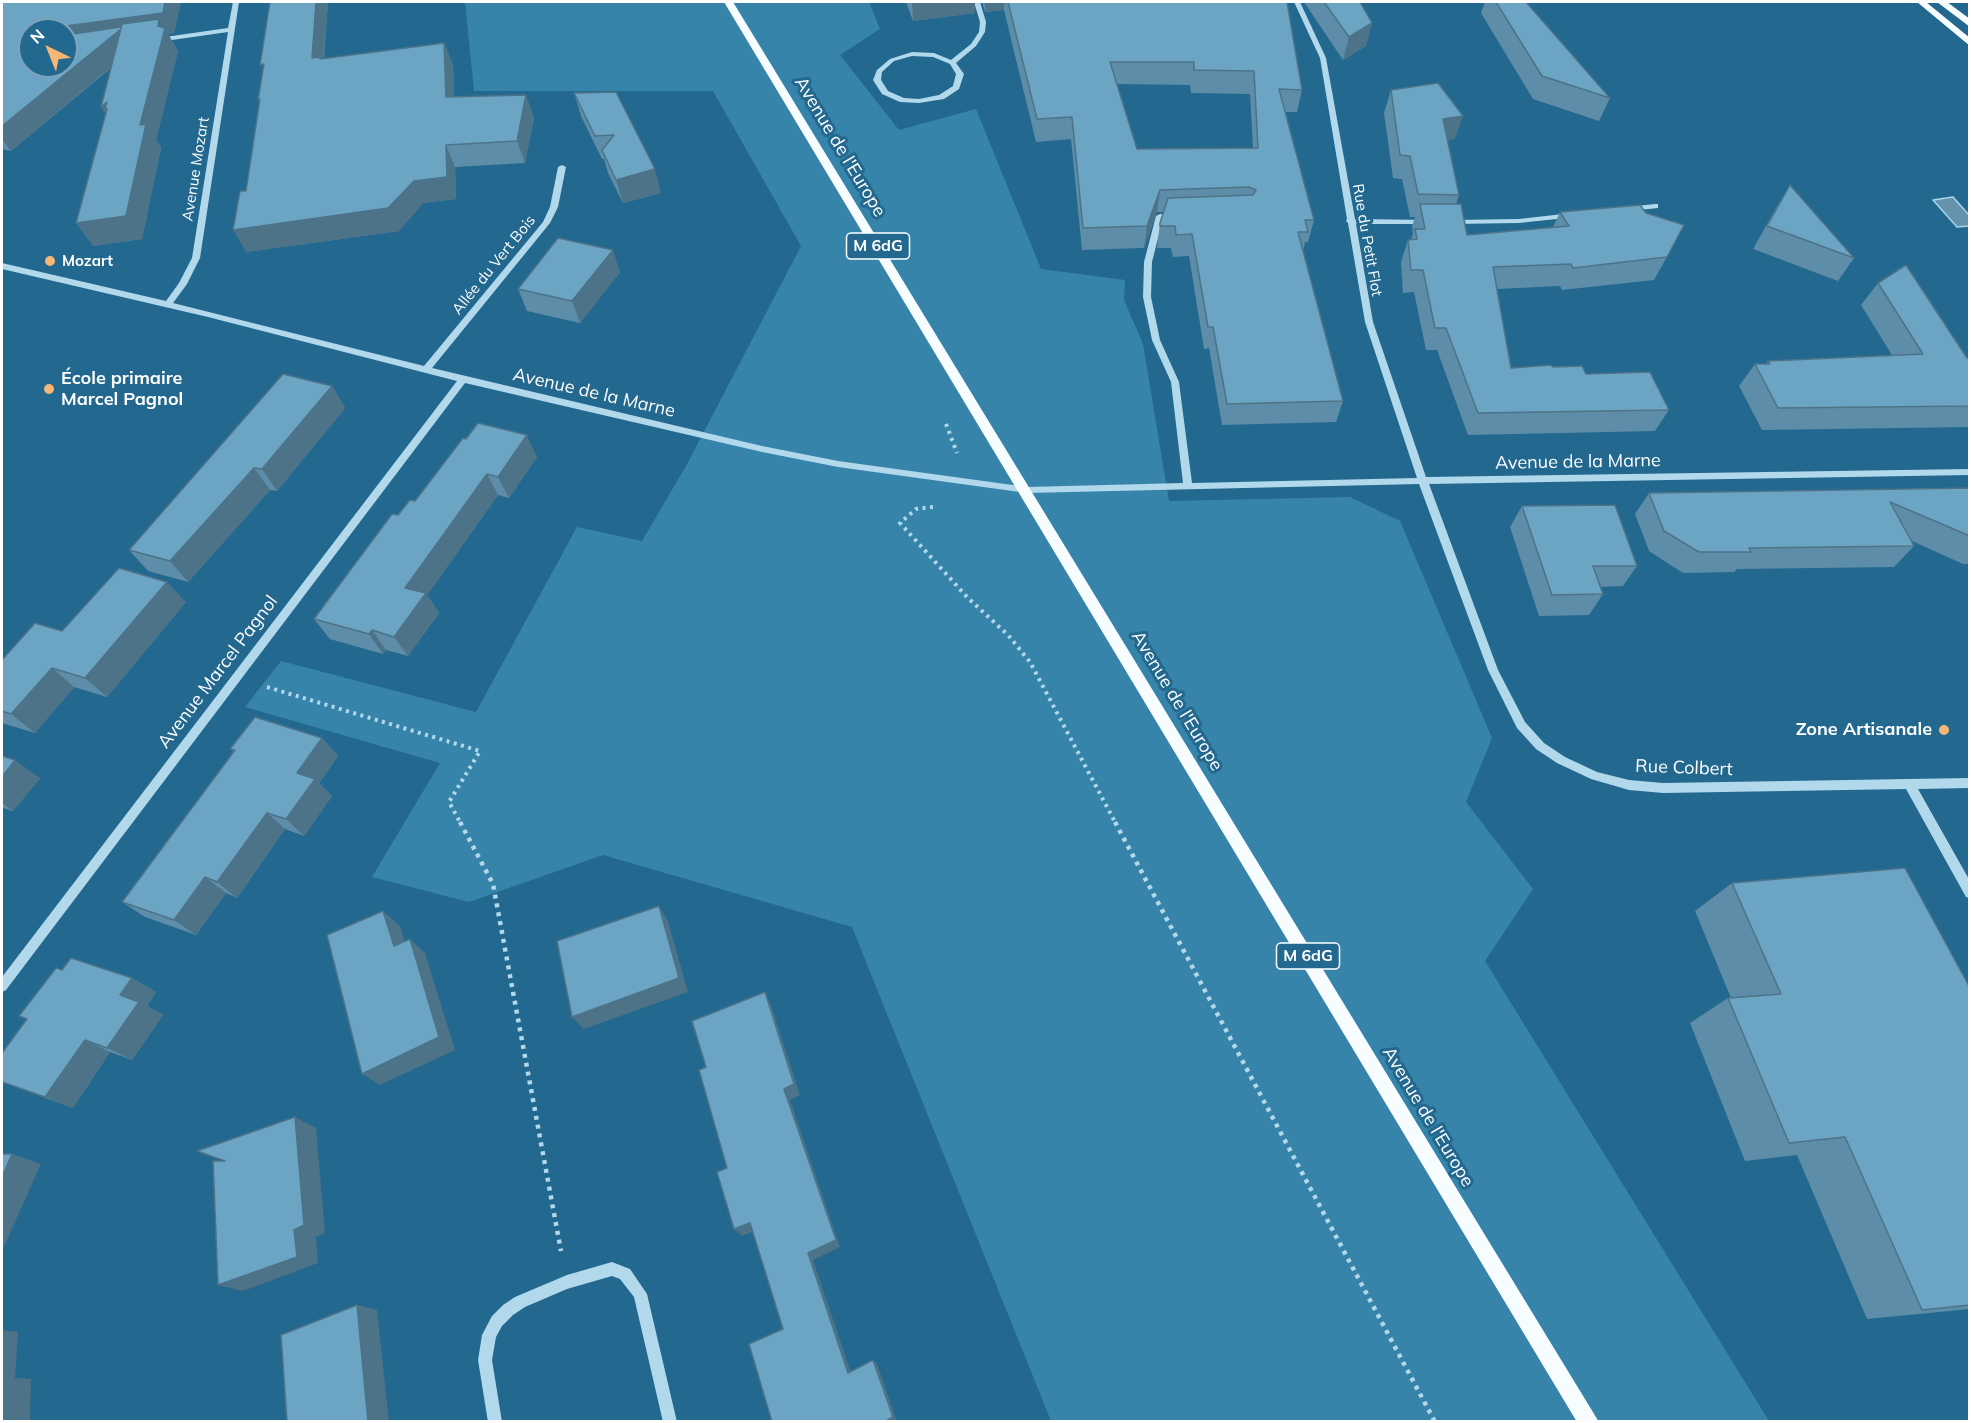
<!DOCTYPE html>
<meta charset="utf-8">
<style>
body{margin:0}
#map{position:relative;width:1971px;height:1423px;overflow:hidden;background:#23688e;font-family:Mulish,sans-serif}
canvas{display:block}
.frame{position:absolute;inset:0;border:3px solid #fff;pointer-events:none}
.north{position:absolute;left:18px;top:18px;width:60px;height:60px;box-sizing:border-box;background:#23688e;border:2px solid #7ba4bb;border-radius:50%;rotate:317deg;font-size:16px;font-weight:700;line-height:24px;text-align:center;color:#fff}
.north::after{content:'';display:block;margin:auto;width:21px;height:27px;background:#f7b675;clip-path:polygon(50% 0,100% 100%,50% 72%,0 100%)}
</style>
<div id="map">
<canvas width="1971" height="1423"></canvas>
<div class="frame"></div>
<div class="north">N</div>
</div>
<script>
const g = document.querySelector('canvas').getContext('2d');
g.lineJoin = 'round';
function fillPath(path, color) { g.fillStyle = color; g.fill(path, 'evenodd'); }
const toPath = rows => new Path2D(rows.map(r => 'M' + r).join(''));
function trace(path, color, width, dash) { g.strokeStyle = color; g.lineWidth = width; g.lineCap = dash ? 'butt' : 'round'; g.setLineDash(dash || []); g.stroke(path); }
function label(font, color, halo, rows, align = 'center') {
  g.font = font + ' Mulish,sans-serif'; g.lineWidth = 6; g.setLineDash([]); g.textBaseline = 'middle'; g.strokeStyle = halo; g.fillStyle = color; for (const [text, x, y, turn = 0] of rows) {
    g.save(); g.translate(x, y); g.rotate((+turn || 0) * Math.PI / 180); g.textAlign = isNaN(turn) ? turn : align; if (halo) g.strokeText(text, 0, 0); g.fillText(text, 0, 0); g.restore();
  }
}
fillPath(toPath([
 [465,2,869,2,880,29,840,55,899,130,976,109,1041,269,1125,280,1124,300,1143,344,1169,501,1350,497,1400,521,1492,738,1466,802,1533,889,1485,961,1769,1421,1051,1421,852,927,603,855,469,902,372,877,440,763,245,707,281,661,476,712,577,527,642,541,686,466,801,246,713,91,474,91]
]), '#3784ab');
const water = toPath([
 [1953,197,1969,215,1969,226,1957,227,1933,200,1953,197]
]);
fillPath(water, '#6593ac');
trace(water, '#a6d5ed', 1.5);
trace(toPath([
 [946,424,957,453],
 [933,507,916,509,900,523,967,597,1008,635,1030,662,1116,824],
 [267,687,480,751,449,802,461,824]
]), '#b2d8ec', 4, [3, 4.5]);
trace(toPath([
 [460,822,493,884,561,1251],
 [1115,822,1435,1422]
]), '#b2d8ec', 4.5, [4, 5]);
fillPath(toPath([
 [233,2,239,2,200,258,187,284,173,303,424,366,543,222,550,207,558,167,562,165,566,167,558,207,550,223,432,368,762,446,838,461,1027,487,1183,483,1171,382,1152,340,1143,297,1144,262,1156,216,1160,214,1176,213,1179,213,1179,217,1163,218,1152,262,1151,297,1160,340,1179,382,1192,483,1417,478,1365,322,1348,223,1346,221,1347,219,1320,58,1294,2,1300,2,1326,58,1355,219,1428,220,1432,222,1428,224,1356,224,1373,322,1426,477,1970,469,1970,475,1429,484,1498,670,1525,722,1544,743,1565,757,1597,772,1629,780,1663,783,1970,778,1970,788,1918,789,1970,881,1970,898,1966,897,1906,789,1663,793,1629,790,1591,779,1557,763,1536,749,1517,728,1488,670,1419,484,1027,493,838,467,762,452,465,383,6,990,2,992,2,977,457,381,208,317,2,269,2,263,166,301,179,283,192,258,228,32,158,42,155,40,158,38,228,28,233,2],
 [974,2,980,2,986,22,985,32,976,46,956,63,964,74,959,89,944,99,919,103,900,102,882,94,873,80,877,70,890,59,912,52,934,53,951,60,971,44,979,32,980,22,974,2],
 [912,56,933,57,950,64,956,74,953,86,939,95,919,99,904,98,888,91,881,80,882,72,894,61,912,56],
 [1655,204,1658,204,1658,208,1629,211,1625,209,1629,207,1655,204],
 [1572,213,1576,215,1575,217,1519,223,1453,224,1449,222,1453,220,1519,219,1572,213],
 [612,1262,630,1269,647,1294,677,1422,663,1422,634,1297,620,1279,612,1276,567,1289,525,1307,513,1315,502,1326,496,1337,492,1360,502,1422,488,1422,478,1360,482,1335,492,1316,503,1305,515,1297,567,1275,612,1262]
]), '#b2d8ec');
fillPath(toPath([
 [724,2,733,2,1599,1422,1577,1422,724,2],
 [1917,2,1926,2,1970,38,1970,46,1917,2],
 [1937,2,1947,2,1970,19,1970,27,1937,2]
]), '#f7fcff');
fillPath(toPath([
 [2,2,181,2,174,33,168,34,178,51,156,140,161,148,142,239,93,246,106,114,101,107,111,68,11,151,2,149],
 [30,30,66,30,66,66,30,66],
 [270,2,328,2,324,59,444,43,453,65,454,97,534,117,525,163,455,167,456,199,423,203,399,231,246,252,246,191,259,102],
 [906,2,975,2,975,13,913,21],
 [982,2,1287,2,1302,90,1297,112,1285,112,1314,220,1308,242,1305,242,1303,252,1343,401,1336,422,1222,425,1209,348,1204,349,1189,256,1173,257,1171,248,1157,248,1160,223,1164,212,1157,212,1144,248,1082,250,1071,139,1036,142,1004,10,985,12],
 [1117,84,1190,85,1191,93,1250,94,1253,148,1137,149],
 [1304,2,1360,2,1372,23,1366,46,1343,60],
 [1485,2,1526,2,1610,98,1599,121,1533,99,1481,13],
 [1391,90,1455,139,1448,140,1459,195,1456,204,1467,235,1553,227,1560,212,1667,257,1654,280,1562,290,1560,286,1497,289,1511,368,1553,367,1586,374,1669,410,1655,431,1468,435,1437,350,1426,350,1414,292,1403,293,1401,262,1408,240,1411,239,1413,234,1412,226,1415,217,1410,217,1402,179,1393,178,1384,113],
 [616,92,661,193,623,203,608,173,604,159,602,159,581,116,574,93],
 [1790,185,1854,258,1838,281,1753,249,1776,208],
 [620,272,580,323,527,311,518,289],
 [1878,283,1967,358,1970,358,1970,427,1762,430,1739,386,1755,364,1766,364,1768,361,1892,355,1861,305],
 [332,386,345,408,277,491,270,490,188,582,148,571,129,550],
 [463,438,537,457,509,498,498,495,427,595,439,613,408,656,386,650,383,654,330,639,314,619,398,515,415,501],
 [1970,488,1970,564,1963,564,1912,541,1914,546,1894,567,1737,569,1734,572,1683,573,1649,551,1635,514,1649,493],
 [1522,506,1637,566,1623,586,1600,587,1603,594,1589,615,1539,616,1510,527],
 [186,602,107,697,74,687,35,733,2,723,2,660,62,631],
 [322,738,338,756,319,783,332,796,304,836,285,829,237,898,226,893,196,935,145,917,122,902,234,752,230,749],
 [2,756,40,778,13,811,3,808,2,809],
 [1732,883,1970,988,1970,1309,1867,1319,1797,1155,1745,1161,1690,1023,1728,998,1731,998,1695,911],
 [62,970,132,978,156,992,147,1006,163,1015,132,1060,110,1052,73,1108,2,1082,2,1053]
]), '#5d8da8');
fillPath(toPath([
 [165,2,181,2,174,33,168,34,178,51,156,140,161,148,142,239,93,246,76,223,140,125,135,47,11,151,2,139,2,126,79,47,66,26],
 [316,2,328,2,323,64,312,58],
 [912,2,975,2,975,13,913,21],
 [985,2,1004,2,1004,10,985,12],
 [1372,23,1366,46,1343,60,1349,37],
 [51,24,55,30,51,30],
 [444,43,453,65,455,119,446,97],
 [526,95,534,117,525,163,517,141],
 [107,102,116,130,101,107],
 [1463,116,1455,139,1436,142,1443,119],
 [446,145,455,167,456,199,423,203,399,231,246,252,233,230],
 [655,169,661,193,623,203,616,180],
 [1160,190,1157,212,1144,248,1147,226],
 [613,250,620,272,580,323,572,301],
 [332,386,345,408,277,491,262,469],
 [527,435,537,457,509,498,498,477],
 [254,468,270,490,188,582,170,561],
 [487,474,498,495,427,595,439,613,408,656,394,637,405,588],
 [167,582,186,602,107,697,85,678],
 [372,630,386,650,383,654,369,634],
 [52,668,74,687,35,733,11,714],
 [322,738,338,756,319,783,332,796,304,836,286,819,297,773],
 [15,760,40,778,13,811,2,803,2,777],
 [267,813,285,829,237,898,217,882],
 [205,877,226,893,196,935,174,920],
 [659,906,668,921,688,992,584,1029,572,1017],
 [383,911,400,926,410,960,394,946],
 [410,939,425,953,455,1050,380,1085,362,1074],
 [132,978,156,992,147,1006,163,1015,132,1060,107,1048,120,995],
 [765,992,771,1005,800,1095,790,1100,840,1247,813,1260,852,1376,848,1373,808,1253,784,1089],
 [85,1040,110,1052,73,1108,45,1097],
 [295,1117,316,1128,325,1233,316,1237,318,1263,243,1291,218,1285,294,1230],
 [12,1154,41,1164,2,1251,2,1177],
 [750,1223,757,1230,742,1236,734,1229],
 [357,1305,377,1310,389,1422,368,1422],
 [2,1330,18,1332,15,1378,31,1379,30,1422,2,1422],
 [873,1360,877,1364,896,1419,890,1422,884,1422]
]), '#4c7388');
const building = toPath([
 [2,2,165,2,163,13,66,26,51,24,51,30,30,30,30,66,66,66,66,35,121,27,121,29,2,126,2,2],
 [270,2,316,2,312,58,320,57,320,59,444,43,446,97,526,95,517,141,446,145,447,177,414,181,388,208,233,230,240,191,246,191,260,99,258,100,264,64,260,65,270,2],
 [1008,2,1287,2,1302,90,1279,89,1314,220,1305,220,1308,232,1298,232,1343,401,1227,404,1213,327,1208,327,1192,234,1176,235,1175,226,1160,226,1160,223,1168,198,1253,195,1256,190,1249,187,1160,190,1147,226,1083,228,1072,117,1037,119,1008,2],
 [1110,62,1194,62,1194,70,1254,71,1258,148,1137,149,1110,62],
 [1324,2,1360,2,1372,23,1349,37,1324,2],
 [1496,2,1526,2,1610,98,1542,76,1496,2],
 [159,19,158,26,165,28,140,125,146,124,126,216,76,223,107,109,105,109,107,102,101,107,122,24,159,19],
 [1438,83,1463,116,1443,119,1459,195,1418,194,1410,156,1400,155,1391,90,1438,83],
 [616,92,655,169,616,180,602,150,614,135,595,136,574,93,616,92],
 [1790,185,1854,258,1767,226,1790,185],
 [1420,204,1461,204,1467,235,1569,226,1560,212,1640,205,1646,213,1684,225,1667,257,1573,268,1571,264,1493,267,1511,368,1551,365,1553,367,1582,366,1586,374,1650,372,1669,410,1478,413,1446,328,1435,328,1423,270,1411,270,1408,240,1417,239,1415,229,1425,229,1420,204],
 [558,238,613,250,572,301,518,289,558,238],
 [1906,265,1967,358,1970,358,1970,406,1778,408,1755,364,1770,364,1768,361,1923,354,1878,283,1906,265],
 [283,374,332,386,262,469,254,468,170,561,129,550,283,374],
 [478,423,527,435,498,477,487,474,405,588,426,593,394,637,372,630,369,634,314,619,392,514,398,515,410,500,415,501,463,438,466,439,478,423],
 [1970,488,1970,536,1890,502,1914,546,1749,548,1751,552,1699,552,1664,531,1649,493,1970,488],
 [1615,505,1637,566,1593,566,1603,594,1552,595,1522,506,1615,505],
 [119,568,167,582,85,678,52,668,11,714,2,711,2,660,35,623,62,631,119,568],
 [255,717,322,738,297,773,315,779,286,819,267,813,217,882,205,877,174,920,122,902,235,750,230,749,255,717],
 [2,756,15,760,2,777,2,756],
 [1905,868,1970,988,1970,1305,1922,1310,1845,1137,1789,1143,1728,998,1781,994,1732,883,1905,868],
 [659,906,679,978,572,1017,557,941,659,906],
 [383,911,394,946,410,939,439,1037,362,1074,327,935,383,911],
 [71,958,132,978,120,995,139,1002,107,1048,85,1040,45,1097,2,1082,2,1053,27,1019,19,1016,56,968,62,970,71,958],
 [765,992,794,1084,784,1089,836,1240,808,1253,848,1373,873,1360,893,1417,884,1422,772,1422,749,1344,783,1329,750,1223,734,1229,717,1172,727,1168,699,1070,706,1067,692,1021,765,992],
 [295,1117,304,1225,294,1230,297,1257,218,1285,213,1161,225,1161,197,1151,295,1117],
 [2,1154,12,1154,2,1177,2,1154],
 [357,1305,368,1422,287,1422,281,1335,357,1305]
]);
fillPath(building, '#6ca4c3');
trace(building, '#4c7388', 1.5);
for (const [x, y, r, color] of [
 [50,261,6,"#f7b675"],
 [49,389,6,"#f7b675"],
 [1944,730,6,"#f7b675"]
]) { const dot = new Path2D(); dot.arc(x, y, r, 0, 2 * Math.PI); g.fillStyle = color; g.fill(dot); trace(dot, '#23688e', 2); }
label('15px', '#fff', '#23688e', [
 ["Avenue Mozart",196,169,-81],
 ["Rue du Petit Flot",1367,240,80],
 ["Allée du Vert Bois",494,265,-51]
]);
label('bold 15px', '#fff', '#23688e', [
 ["Mozart",62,261]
], 'left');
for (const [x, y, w] of [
 [878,246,63],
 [1308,956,63]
]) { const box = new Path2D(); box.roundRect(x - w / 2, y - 13, w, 26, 4.5); g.fillStyle = '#23688e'; g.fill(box); trace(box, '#fff', 1.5); }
label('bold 16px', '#fff', null, [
 ["M 6dG",878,246],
 ["M 6dG",1308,956]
]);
label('18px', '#fff', '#23688e', [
 ["Avenue de l'Europe",840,147,59],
 ["Avenue de la Marne",594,393,13],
 ["Avenue de la Marne",1578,462,-1],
 ["Avenue Marcel Pagnol",218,672,-53],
 ["Avenue de l'Europe",1177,701,59],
 ["Rue Colbert",1684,768,2],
 ["Avenue de l'Europe",1428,1117,59]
]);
label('bold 18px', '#fff', '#23688e', [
 ["École primaire",61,379],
 ["Marcel Pagnol",61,400],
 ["Zone Artisanale",1932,730,"right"]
], 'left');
</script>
